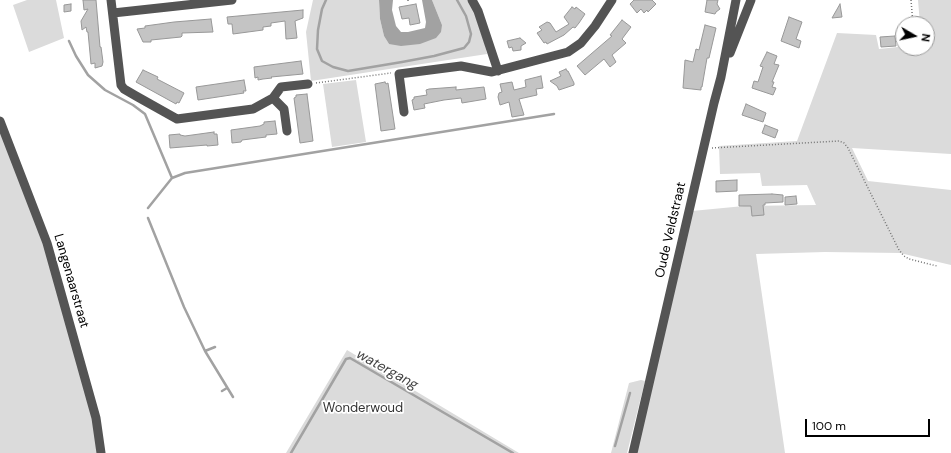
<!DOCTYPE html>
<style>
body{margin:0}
#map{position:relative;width:951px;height:453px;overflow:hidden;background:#fff;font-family:"DM Sans",sans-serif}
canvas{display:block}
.north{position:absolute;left:895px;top:16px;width:40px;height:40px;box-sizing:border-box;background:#fff;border:1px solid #999;border-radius:50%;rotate:99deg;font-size:11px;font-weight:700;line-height:16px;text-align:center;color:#000}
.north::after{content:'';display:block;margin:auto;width:14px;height:18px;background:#000;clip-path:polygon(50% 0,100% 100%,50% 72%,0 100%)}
.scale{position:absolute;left:805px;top:419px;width:125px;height:18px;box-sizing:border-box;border:2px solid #000;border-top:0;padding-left:5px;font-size:12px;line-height:14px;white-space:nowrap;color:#000;-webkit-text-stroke:3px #fff;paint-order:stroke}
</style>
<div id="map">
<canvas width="951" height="453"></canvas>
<div class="north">N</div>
<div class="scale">100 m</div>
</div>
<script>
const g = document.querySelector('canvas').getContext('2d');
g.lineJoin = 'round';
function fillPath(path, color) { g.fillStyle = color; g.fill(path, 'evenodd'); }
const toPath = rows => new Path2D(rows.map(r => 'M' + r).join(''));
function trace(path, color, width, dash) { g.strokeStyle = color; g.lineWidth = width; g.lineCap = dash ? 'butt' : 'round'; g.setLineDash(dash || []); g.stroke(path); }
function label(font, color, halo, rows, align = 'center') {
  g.font = font + ' "DM Sans",sans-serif'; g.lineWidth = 3.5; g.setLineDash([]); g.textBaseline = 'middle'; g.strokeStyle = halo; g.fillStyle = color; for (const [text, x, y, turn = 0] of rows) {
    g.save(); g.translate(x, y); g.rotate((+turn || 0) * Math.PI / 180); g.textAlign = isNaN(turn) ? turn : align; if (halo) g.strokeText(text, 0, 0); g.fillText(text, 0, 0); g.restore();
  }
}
fillPath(toPath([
 [27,0,56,0,64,38,29,52,13,5],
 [313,0,379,0,380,19,384,36,389,44,442,25,432,0,468,0,477,18,483,35,487,54,311,81,306,32],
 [918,0,951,0,951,154,852,148,868,181,951,190,951,265,900,253,825,252,756,254,785,453,637,453,692,211,744,206,816,205,807,185,762,186,760,173,720,174,719,146,797,141,837,33,876,35,879,49,898,47,896,31,903,30,903,48,927,48,927,24,920,24],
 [356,80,366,142,332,147,323,84],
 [0,127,44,244,92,413,97,453,0,453],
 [347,350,519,453,286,453],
 [641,380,645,381,627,453,611,453,629,383]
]), '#dbdbdb');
fillPath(toPath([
 [379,0,393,0,392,10,396,26,401,32,408,32,425,28,426,22,422,0,432,0,442,25,441,32,436,38,420,44,401,46,389,44,384,36,380,19]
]), '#a2a2a2');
trace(toPath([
 [326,0,322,9,318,30,317,49,322,61,333,67,348,71,402,62,434,56,464,48,469,42,471,34,466,16,457,0],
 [69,41,76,56,88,75,105,90,133,105,145,114,172,178,148,208],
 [172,178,185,173,554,114],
 [148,218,184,307,205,351,233,397],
 [205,351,215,347],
 [222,391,227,388],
 [615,446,630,393],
 [291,453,346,359,350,358,513,453]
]), '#a2a2a2', 2.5);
const building = toPath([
 [83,0,96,0,100,47,101,47,103,62,102,66,95,68,95,63,91,64,88,32,87,32,86,27,82,30,81,21,88,9,84,10,83,0],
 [634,0,652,0,656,4,648,12,647,10,644,13,641,9,637,13,630,4,634,0],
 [707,0,718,0,717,4,720,9,716,12,715,14,705,12,707,0],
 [71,4,71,11,64,12,64,5,71,4],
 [416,4,420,23,410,25,409,18,402,19,399,7,416,4],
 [840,4,842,17,832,18,840,4],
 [572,7,575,9,576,7,585,14,579,23,575,28,573,27,564,35,547,44,546,42,544,43,537,33,542,30,539,27,547,22,550,23,556,32,569,24,564,17,572,7],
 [303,10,303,18,295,21,297,38,286,39,285,21,271,23,271,26,263,27,263,30,233,34,232,24,228,24,227,17,303,10],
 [789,17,802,22,796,39,801,41,799,48,781,41,789,17],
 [211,19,213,32,182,33,182,36,181,37,151,40,151,42,143,42,137,29,145,28,145,26,174,22,211,19],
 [622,20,631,27,622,39,626,43,612,55,616,62,610,67,604,59,585,75,577,66,612,36,610,35,622,20],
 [705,25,716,28,709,58,707,58,702,87,701,87,701,90,683,88,685,60,693,62,696,49,699,50,705,25],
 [895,36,896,46,881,47,880,37,895,36],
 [520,38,526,43,521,46,521,50,513,51,512,47,509,48,507,41,520,38],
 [767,52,777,56,774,64,779,65,772,82,774,82,772,87,776,88,773,95,752,88,754,81,758,82,763,67,760,66,767,52],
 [301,61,303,74,271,77,272,78,263,79,258,80,258,77,255,78,254,67,301,61],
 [566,69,567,71,568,71,574,83,574,85,559,90,557,86,550,81,561,76,559,72,566,69],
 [143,70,158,77,157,79,184,93,179,103,177,102,176,104,136,82,143,70],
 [541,76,543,88,536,89,537,95,519,99,524,115,512,117,509,102,500,105,498,97,499,93,502,92,500,84,512,82,514,90,526,87,525,80,541,76],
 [244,80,246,91,243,91,244,93,198,100,196,87,244,80],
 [385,82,386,84,388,83,395,129,381,131,375,84,385,82],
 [456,87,456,90,484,87,486,99,462,103,461,98,444,100,424,104,425,108,414,110,412,100,414,99,414,97,427,95,426,90,429,89,456,87],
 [307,94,313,141,300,143,294,98,296,97,296,95,307,94],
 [746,104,766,113,763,122,742,115,746,104],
 [275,121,277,134,266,135,266,137,242,140,241,142,232,143,231,130,260,126,264,124,264,122,275,121],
 [765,125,778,130,775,138,762,133,765,125],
 [214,132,214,134,217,134,218,145,207,146,207,145,170,148,169,135,180,134,180,135,185,136,214,132],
 [737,180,737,191,716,192,716,181,737,180],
 [772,194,783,195,783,202,765,203,765,205,763,205,764,215,752,216,751,206,739,206,739,195,772,194],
 [796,196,797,204,785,205,785,197,796,196]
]);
fillPath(building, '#c4c4c4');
trace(building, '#989898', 1);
trace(toPath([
 [408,0,408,1],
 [911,0,913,24],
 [316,83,391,73],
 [712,148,839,141,844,143,848,148,899,250,904,256,909,259,937,266]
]), '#767676', 1.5, [1, 2]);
trace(toPath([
 [111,0,121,85,124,89,136,96,177,119,253,109,273,98,281,87,308,84],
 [472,0,478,11,498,71],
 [113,13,232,0],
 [730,53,751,0],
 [273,98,284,109,287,131],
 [404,112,399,74,461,66,492,72,568,52,581,43,595,26,612,0],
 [0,121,47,243,96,418,101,453],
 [633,453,714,103,721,77,736,0]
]), '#545454', 9);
label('13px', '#000', '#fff', [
 ["Oude Veldstraat",671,230,-77],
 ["Langenaarstraat",71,281,74]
]);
label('13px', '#323232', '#fff', [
 ["Wonderwoud",363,409]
]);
label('italic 14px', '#434343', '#fff', [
 ["watergang",387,370,29]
]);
</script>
